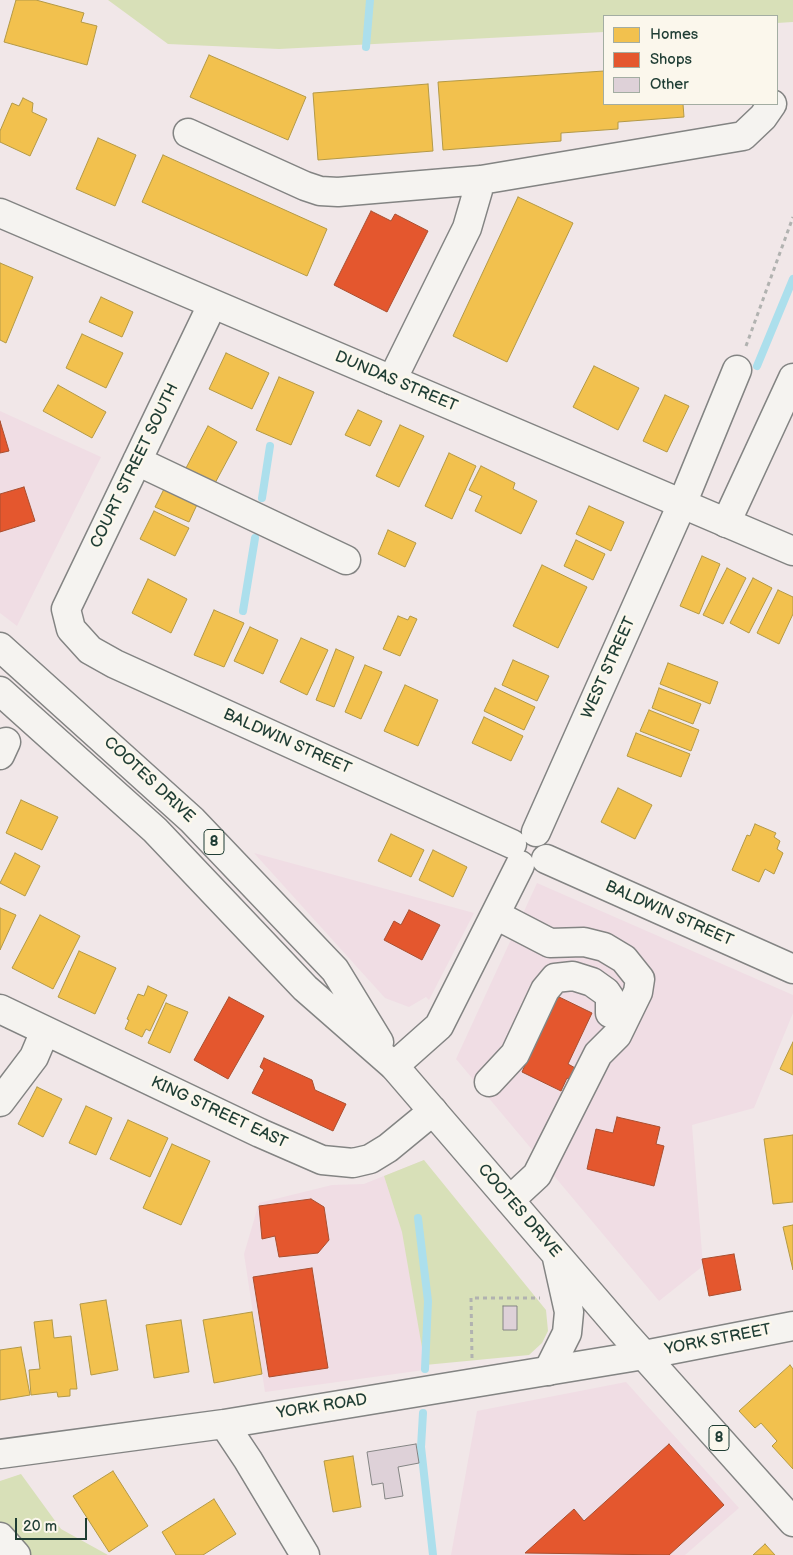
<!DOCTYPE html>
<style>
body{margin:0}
#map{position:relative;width:793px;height:1555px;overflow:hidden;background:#f1e7e8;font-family:"Balsamiq Sans",sans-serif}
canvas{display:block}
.legend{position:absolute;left:603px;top:15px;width:175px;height:90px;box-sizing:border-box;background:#fbf7ec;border:1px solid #a3ada2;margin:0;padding:6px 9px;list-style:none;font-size:15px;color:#1f3d34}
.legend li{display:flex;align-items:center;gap:10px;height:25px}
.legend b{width:25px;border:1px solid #a3ada2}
.scale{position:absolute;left:15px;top:1518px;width:72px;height:22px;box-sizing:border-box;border:2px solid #1f3d34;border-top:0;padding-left:6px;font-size:15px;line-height:18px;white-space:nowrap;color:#1f3d34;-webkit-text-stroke:4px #fbf7ec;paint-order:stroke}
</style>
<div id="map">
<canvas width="793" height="1555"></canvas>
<ul class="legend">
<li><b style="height:14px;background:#f2c14e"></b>Homes</li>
<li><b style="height:14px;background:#e4572e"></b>Shops</li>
<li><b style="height:14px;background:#ded1d8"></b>Other</li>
</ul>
<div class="scale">20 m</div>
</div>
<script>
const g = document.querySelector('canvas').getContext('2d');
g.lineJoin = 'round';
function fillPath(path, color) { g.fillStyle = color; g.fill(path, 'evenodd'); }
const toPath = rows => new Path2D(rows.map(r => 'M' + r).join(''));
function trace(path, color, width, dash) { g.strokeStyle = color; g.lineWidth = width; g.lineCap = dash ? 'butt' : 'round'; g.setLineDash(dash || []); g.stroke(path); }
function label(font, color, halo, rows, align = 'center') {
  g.font = font + ' "Balsamiq Sans",sans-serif'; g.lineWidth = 5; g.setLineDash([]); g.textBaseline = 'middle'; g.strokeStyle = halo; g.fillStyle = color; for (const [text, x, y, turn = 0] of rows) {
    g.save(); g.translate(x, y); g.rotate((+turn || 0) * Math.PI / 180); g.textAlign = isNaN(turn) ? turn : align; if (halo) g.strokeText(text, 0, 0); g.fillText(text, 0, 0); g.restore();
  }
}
fillPath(toPath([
 [0,411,101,457,17,626,0,613],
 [254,853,474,913,429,1000,426,997,409,1007,385,998],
 [537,883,793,995,793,1013,754,1108,692,1125,703,1266,659,1301,456,1059],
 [424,1160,424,1370,265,1392,244,1254,259,1203,332,1185,364,1184],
 [626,1382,739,1508,685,1555,451,1555,477,1411]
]), '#f0dde4');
fillPath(toPath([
 [108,0,793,0,793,22,777,23,777,16,604,16,604,32,279,49,168,44],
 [424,1160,546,1310,548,1331,542,1343,529,1355,425,1365,402,1232,384,1176],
 [21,1474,61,1529,108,1555,0,1555,0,1481]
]), '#d8e0b8');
const homes = toPath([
 [16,0,36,0,84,13,81,22,97,26,87,65,4,42,16,0],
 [209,55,306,97,288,140,190,97,209,55],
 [604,71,604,104,683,104,684,117,618,122,618,129,561,133,561,141,443,150,438,82,604,71],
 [428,84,433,151,318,160,313,93,428,84],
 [23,98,33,103,32,112,47,119,30,156,0,142,0,131,12,103,19,106,23,98],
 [98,138,136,155,115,206,76,189,98,138],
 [163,155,327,229,307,276,142,202,163,155],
 [518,197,573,223,507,362,453,336,518,197],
 [0,263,33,277,6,343,0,340,0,263],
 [101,297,133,312,122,337,89,322,101,297],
 [82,334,123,353,106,388,66,368,82,334],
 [226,353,269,373,252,409,209,389,226,353],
 [594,366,639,388,618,430,573,407,594,366],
 [279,377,314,392,291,445,256,430,279,377],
 [58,385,106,412,92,438,43,411,58,385],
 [665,395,689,406,667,452,643,441,665,395],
 [358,410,382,421,370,446,345,435,358,410],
 [400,425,424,436,399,487,376,476,400,425],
 [208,426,237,442,214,485,185,470,208,426],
 [449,453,476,466,452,519,425,506,449,453],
 [481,466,515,483,513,489,537,501,521,534,475,511,482,496,469,490,481,466],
 [168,481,201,496,189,522,155,507,168,481],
 [589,506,624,522,611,551,576,534,589,506],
 [154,511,189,528,175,556,140,539,154,511],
 [388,530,416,543,405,567,378,554,388,530],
 [576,540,605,554,593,580,564,566,576,540],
 [702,556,720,564,699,614,680,606,702,556],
 [542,565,587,587,558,648,513,626,542,565],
 [727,568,746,578,723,624,703,615,727,568],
 [753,578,772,588,749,633,730,623,753,578],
 [148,579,187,599,171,633,132,613,148,579],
 [778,590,793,597,793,614,779,644,757,633,778,590],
 [214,610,244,623,224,667,194,655,214,610],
 [398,616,408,620,410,616,417,619,400,656,383,649,398,616],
 [250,627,278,640,263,674,234,661,250,627],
 [301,638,328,650,307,695,280,682,301,638],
 [336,649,354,657,334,707,316,700,336,649],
 [513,660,549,676,537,701,502,685,513,660],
 [668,663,718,682,710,704,660,684,668,663],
 [365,665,382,672,361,719,345,712,365,665],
 [405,685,438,700,418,746,384,731,405,685],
 [495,688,535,707,524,730,484,711,495,688],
 [659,688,701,704,693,724,652,708,659,688],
 [649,710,699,730,691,751,640,731,649,710],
 [484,717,523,736,511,761,472,743,484,717],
 [636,733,690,754,681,777,627,756,636,733],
 [618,788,652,805,635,839,601,822,618,788],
 [21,800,58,817,42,850,6,833,21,800],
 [755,824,776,833,774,837,780,841,777,849,783,853,774,874,765,869,759,882,732,870,747,835,750,836,755,824],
 [391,834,424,850,411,877,378,861,391,834],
 [433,850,467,867,453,897,419,880,433,850],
 [15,853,40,866,25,896,0,883,15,853],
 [0,908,16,915,0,950,0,908],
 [40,915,80,936,53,989,12,968,40,915],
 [79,951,116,968,95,1014,58,997,79,951],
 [148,986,167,995,150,1031,146,1029,142,1037,125,1029,129,1020,127,1019,138,994,144,996,148,986],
 [166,1003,188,1012,170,1053,148,1043,166,1003],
 [793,1042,793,1075,780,1069,793,1042],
 [37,1087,62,1099,43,1137,18,1124,37,1087],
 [86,1106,112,1118,96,1155,69,1143,86,1106],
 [128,1120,168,1138,150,1177,110,1159,128,1120],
 [793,1135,793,1202,773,1204,764,1139,793,1135],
 [172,1144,210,1161,181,1225,143,1208,172,1144],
 [793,1225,793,1270,783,1227,793,1225],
 [106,1300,118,1370,91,1375,80,1304,106,1300],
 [252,1312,262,1374,214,1383,203,1320,252,1312],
 [52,1320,54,1338,71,1336,77,1389,70,1389,70,1396,58,1397,57,1392,31,1395,29,1370,40,1369,34,1322,52,1320],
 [181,1320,189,1372,154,1378,146,1325,181,1320],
 [21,1347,30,1395,0,1400,0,1350,21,1347],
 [790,1365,793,1369,793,1469,772,1446,777,1441,761,1423,755,1428,739,1411,790,1365],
 [353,1456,361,1507,333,1512,324,1461,353,1456],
 [113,1471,148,1526,109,1552,73,1496,113,1471],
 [214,1499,236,1534,203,1555,176,1555,162,1532,214,1499],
 [765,1544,775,1555,753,1555,765,1544]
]);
fillPath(homes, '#f2c14e');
trace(homes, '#b39946', 1);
const shops = toPath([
 [371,211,391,221,395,214,428,231,387,312,334,285,371,211],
 [0,421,9,451,0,453,0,421],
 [24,487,35,521,0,532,0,494,24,487],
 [409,910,440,925,422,960,384,940,394,921,401,925,409,910],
 [555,995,592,1013,568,1064,577,1069,572,1081,567,1078,561,1091,522,1072,525,1065,515,1061,555,995],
 [229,997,264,1016,228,1079,194,1060,229,997],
 [264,1058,312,1080,315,1090,346,1104,333,1131,252,1093,264,1070,260,1067,264,1058],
 [617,1117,660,1127,656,1144,664,1146,654,1186,587,1169,596,1129,613,1133,617,1117],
 [311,1199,324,1207,329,1240,318,1253,279,1257,275,1236,262,1239,259,1206,311,1199],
 [734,1254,741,1290,709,1296,702,1259,734,1254],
 [312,1268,328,1368,269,1377,253,1277,312,1268],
 [669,1444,724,1505,669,1555,525,1553,574,1509,584,1521,669,1444]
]);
fillPath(shops, '#e4572e');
trace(shops, '#a94f30', 1);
trace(toPath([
 [366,47,370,0],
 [757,366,793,279],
 [262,498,270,446],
 [243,611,255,538],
 [418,1218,428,1301,425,1369],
 [423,1413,421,1447,433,1555]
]), '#acdfec', 8);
const building = toPath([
 [503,1306,517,1306,517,1330,503,1330,503,1306],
 [416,1444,419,1463,398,1467,403,1496,385,1499,383,1483,372,1485,367,1452,416,1444]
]);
fillPath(building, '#ded1d8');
trace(building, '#838483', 1);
const minor = toPath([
 [188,133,305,186,320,191,338,192,481,180,743,136,763,117,772,104],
 [212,305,66,609,71,629,90,650,115,664,512,844],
 [392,380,467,228,481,180],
 [137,461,346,560],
 [726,523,793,378],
 [0,755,6,742],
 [536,832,682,504,737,370],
 [546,859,793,969],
 [496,915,550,943,584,942,604,947,624,959,640,979,638,992,617,1035,598,1054,537,1175,510,1200],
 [0,1009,260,1133,322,1160,353,1163,370,1159,388,1148,433,1111],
 [394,1066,439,1026,520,865],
 [489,1082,515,1054,545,990,555,978,573,976,592,982,606,992,610,998,610,1013],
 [0,1102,34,1057,45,1031],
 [224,1424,248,1460,305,1555],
 [0,1454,224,1424,644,1355,793,1326],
 [0,1537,16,1555]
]);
const major = toPath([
 [0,213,793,551],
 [0,647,192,820,335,970,379,1042],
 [0,691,155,830,305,988,394,1066,624,1333,793,1522],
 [548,1371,567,1333,569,1312,557,1258]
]);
trace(minor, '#838483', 31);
trace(major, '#838483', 31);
trace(toPath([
 [746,346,793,217],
 [472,1358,471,1298,540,1298]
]), '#b1b2b0', 3, [4, 4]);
trace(minor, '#f5f3f0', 28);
trace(major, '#f5f3f0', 28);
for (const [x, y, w] of [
 [214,842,20],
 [719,1438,20]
]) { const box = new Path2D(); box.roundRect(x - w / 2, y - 12.5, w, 25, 4); g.fillStyle = '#fbf7ec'; g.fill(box); trace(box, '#1f3d34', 1); }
label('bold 15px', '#1f3d34', null, [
 ["8",214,842],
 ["8",719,1438]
]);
label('16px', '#1f3d34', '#fbf7ec', [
 ["DUNDAS STREET",396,382,23],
 ["COURT STREET SOUTH",135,466,-64],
 ["WEST STREET",609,668,-66],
 ["BALDWIN STREET",287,742,24],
 ["COOTES DRIVE",149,780,43],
 ["BALDWIN STREET",669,914,24],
 ["KING STREET EAST",219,1113,25],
 ["COOTES DRIVE",519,1211,49],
 ["YORK STREET",718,1340,-11],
 ["YORK ROAD",322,1407,-9]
]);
</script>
